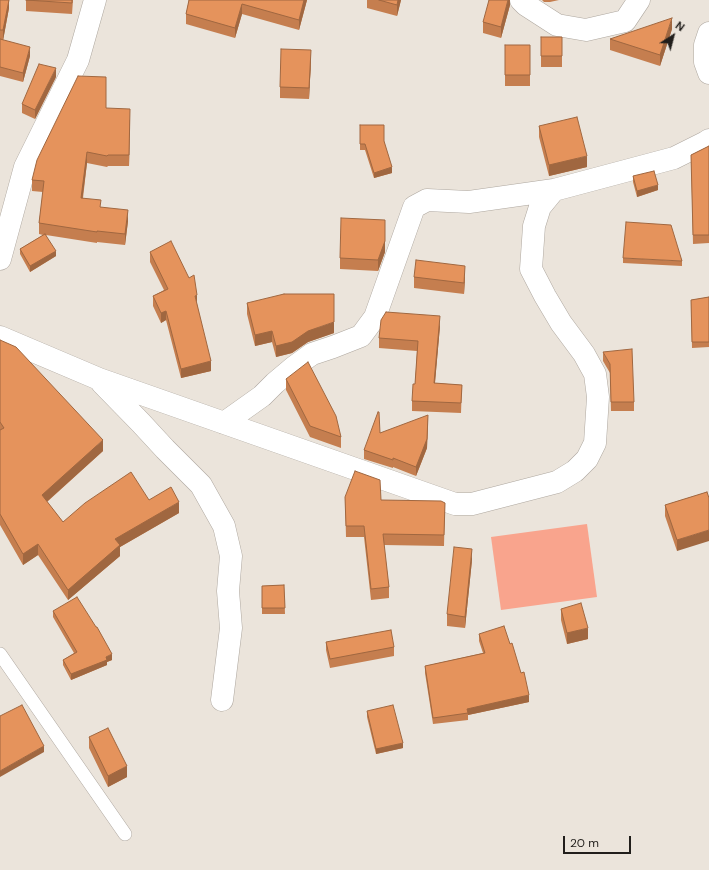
<!DOCTYPE html>
<style>
body{margin:0}
#map{position:relative;width:709px;height:870px;overflow:hidden;background:#ebe4db;font-family:"DM Sans",sans-serif}
canvas{display:block}
.north{position:absolute;left:653px;top:16px;width:40px;height:40px;-webkit-text-stroke:3px #ebe4db;paint-order:stroke;rotate:36deg;font-size:11px;font-weight:700;line-height:16px;text-align:center;color:#211e1b}
.north::after{content:'';display:block;margin:auto;width:14px;height:18px;background:#211e1b;clip-path:polygon(50% 0,100% 100%,50% 72%,0 100%)}
.scale{position:absolute;left:563px;top:836px;width:68px;height:18px;box-sizing:border-box;border:2px solid #211e1b;border-top:0;padding-left:5px;font-size:12px;line-height:14px;white-space:nowrap;color:#211e1b;-webkit-text-stroke:3px #ebe4db;paint-order:stroke}
</style>
<div id="map">
<canvas width="709" height="870"></canvas>
<div class="north">N</div>
<div class="scale">20 m</div>
</div>
<script>
const g = document.querySelector('canvas').getContext('2d');
g.lineJoin = 'round';
function fillPath(path, color) { g.fillStyle = color; g.fill(path, 'evenodd'); }
const toPath = rows => new Path2D(rows.map(r => 'M' + r).join(''));
function trace(path, color, width, dash) { g.strokeStyle = color; g.lineWidth = width; g.lineCap = dash ? 'butt' : 'round'; g.setLineDash(dash || []); g.stroke(path); }
fillPath(toPath([
 [587,524,597,597,501,610,491,537]
]), '#f9a48d');
const service = toPath([
 [0,654,125,834]
]);
const minor = toPath([
 [521,0,526,5,557,25,586,30,625,21,639,0],
 [709,33,705,45,705,62,709,73],
 [0,259,25,167,78,60,95,0],
 [0,337,99,379,455,504,472,504,557,482,575,471,587,459,595,443,598,397,595,374,584,354,561,323,545,296,531,269,534,226,540,207,554,190],
 [102,383,141,423,165,449,201,485,224,526,231,556,228,591,231,628,222,700],
 [224,423,262,396,275,383,294,367,312,354,333,347,361,336,375,317,414,207,427,200,469,202,554,190,674,158,706,142,709,140]
]);
trace(service, '#aea79f', 14);
trace(minor, '#aea79f', 23);
trace(service, '#fff', 13);
trace(minor, '#fff', 22);
fillPath(toPath([
 [0,0,9,0,9,8,3,40,30,56,23,82,0,76],
 [26,0,73,0,72,14,26,11],
 [189,0,307,0,299,30,242,14,235,38,186,24,186,14],
 [367,0,401,0,397,16,367,8],
 [510,0,510,5,501,38,483,33,483,22],
 [542,0,559,0,550,2,544,2],
 [672,29,660,66,610,50,610,39],
 [541,37,562,37,562,67,541,67],
 [505,45,530,45,530,86,505,86],
 [311,61,309,99,280,98,280,87],
 [56,77,35,119,22,113,22,104],
 [106,108,130,120,129,166,108,166,107,167,87,163,83,198,128,221,125,245,97,242,97,243,46,235,56,256,30,272,20,254,20,249,43,235,39,234,39,223,43,192,32,191,32,180],
 [360,125,384,141,392,173,374,178,365,150,360,150],
 [539,126,587,167,549,176,539,137],
 [709,146,709,243,693,244,691,155],
 [633,176,658,190,637,197,633,182],
 [385,231,385,252,378,271,340,269,340,258],
 [150,252,197,304,211,371,181,378,166,320,161,323,153,306,153,296,164,290,150,262],
 [623,258,682,261,682,266,623,263],
 [414,277,465,277,464,294,414,288],
 [709,297,709,347,692,348,691,300],
 [247,303,334,333,308,342,292,353,276,357,272,342,255,346,247,314],
 [440,326,435,383,462,385,461,413,412,411,412,401,415,384,417,351,379,348,379,338],
 [0,340,103,451,47,502,63,522,149,500,179,513,120,547,120,556,68,600,38,555,23,565,0,525],
 [603,352,634,402,634,411,611,411,610,373,603,361],
 [286,379,341,437,341,448,310,437,286,390],
 [428,424,427,448,416,476,393,467,393,468,364,459,364,450,380,433],
 [707,492,677,551,665,516,665,505],
 [345,497,381,500,445,503,444,546,384,545,389,587,389,598,371,600,364,537,346,537],
 [472,560,465,628,447,626,447,614],
 [284,585,285,614,262,614,262,586],
 [561,609,588,639,567,644,561,620],
 [53,611,112,660,107,662,107,665,71,680,63,665,63,660,74,653,53,617],
 [479,634,529,702,468,715,468,720,433,724,425,673,425,666,483,653,479,641],
 [326,642,394,647,394,656,330,668,326,650],
 [367,711,403,748,376,754,367,717],
 [89,737,127,777,108,787,89,748]
]), '#c57e4f');
fillPath(toPath([
 [9,0,9,8,3,41,3,30],
 [304,0,307,0,299,30,299,20],
 [398,0,401,0,397,16,397,5],
 [508,0,510,0,510,5,501,38,501,27],
 [242,4,242,14,235,38,235,28],
 [672,18,672,29,660,66,660,55],
 [30,47,30,56,23,82,23,73],
 [311,50,311,61,309,99,309,88],
 [56,68,56,77,35,119,35,110],
 [130,109,130,120,129,166,129,155],
 [87,152,87,163,81,209,81,198],
 [587,156,587,167,549,176,549,165],
 [392,167,392,173,374,178,374,173],
 [658,185,658,190,637,197,637,191],
 [128,210,128,221,125,245,125,234],
 [385,220,385,252,378,271,378,260],
 [56,251,56,256,30,272,30,266],
 [465,266,465,277,464,294,464,283],
 [197,295,197,305,195,296],
 [166,311,166,320,161,323,161,313],
 [440,316,440,326,434,393,434,383],
 [334,322,334,333,308,342,292,353,276,357,276,346,308,331],
 [272,331,272,342,255,346,255,335],
 [211,361,211,371,181,378,181,369],
 [428,415,427,448,416,476,416,467],
 [103,440,103,451,42,506,42,495],
 [179,502,179,513,120,547,120,556,68,600,68,590,115,539],
 [709,530,709,541,677,551,677,540],
 [38,544,38,555,23,565,23,554],
 [472,549,472,560,465,628,465,617],
 [588,628,588,639,567,644,567,633],
 [112,654,112,660,107,662,107,665,71,680,71,674],
 [529,695,529,702,468,715,467,709],
 [403,743,403,748,376,754,376,749],
 [44,746,44,752,0,777,0,771],
 [127,766,127,777,108,787,108,776]
]), '#a06740');
const building = toPath([
 [0,0,9,0,3,30,0,30,0,0],
 [26,0,72,0,72,3,26,0],
 [189,0,304,0,299,20,242,4,235,28,186,14,189,0],
 [379,0,398,0,397,5,379,0],
 [489,0,508,0,501,27,483,22,489,0],
 [672,18,660,55,610,39,672,18],
 [541,37,562,37,562,56,541,56,541,37],
 [0,39,30,47,23,73,0,67,0,39],
 [505,45,530,45,530,75,505,75,505,45],
 [281,49,311,50,309,88,280,87,281,49],
 [39,64,56,68,35,110,22,104,39,64],
 [78,76,106,77,106,108,130,109,129,155,108,155,107,156,87,152,81,198,101,200,100,207,128,210,125,234,97,231,97,232,39,223,44,181,32,180,37,160,78,76],
 [577,117,587,156,549,165,539,126,577,117],
 [360,125,384,125,384,141,392,167,374,173,365,144,360,144,360,125],
 [709,146,709,235,693,235,691,155,709,146],
 [654,171,658,185,637,191,633,176,654,171],
 [341,218,385,220,385,241,378,260,340,258,341,218],
 [626,222,671,225,682,261,623,258,626,222],
 [45,234,56,251,30,266,20,249,45,234],
 [171,241,189,278,194,275,197,295,195,296,211,361,181,369,166,311,161,313,153,296,168,289,150,252,171,241],
 [416,260,465,266,464,283,414,277,416,260],
 [284,294,334,294,334,322,308,331,292,342,276,346,272,331,255,335,247,303,284,294],
 [709,297,709,342,692,342,691,300,709,297],
 [386,312,440,316,434,383,462,385,461,403,412,401,413,384,415,384,418,341,379,338,381,320,386,312],
 [0,340,16,347,103,440,42,495,63,522,85,503,131,472,149,500,171,487,179,502,115,539,120,545,68,590,38,544,23,554,0,514,0,430,4,428,0,422,0,340],
 [632,349,634,402,611,402,610,364,603,352,632,349],
 [308,362,336,416,341,437,310,426,286,379,308,362],
 [378,412,379,412,380,433,428,415,427,439,416,467,393,458,393,460,364,450,378,412],
 [355,471,380,480,381,500,441,501,445,503,444,535,383,534,389,587,371,589,364,526,346,526,345,497,355,471],
 [707,492,709,498,709,530,677,540,665,505,707,492],
 [454,547,472,549,465,617,447,614,454,547],
 [284,585,285,608,262,608,262,586,284,585],
 [77,597,96,627,97,627,112,654,106,657,107,660,71,674,63,660,77,652,53,611,77,597],
 [581,603,588,628,567,633,561,609,581,603],
 [504,626,510,644,512,643,521,673,524,672,529,695,467,709,468,713,433,718,425,666,485,653,479,634,504,626],
 [391,630,394,647,330,659,326,642,391,630],
 [22,705,44,746,0,771,0,716,22,705],
 [393,705,403,743,376,749,367,711,393,705],
 [108,728,127,766,108,776,89,737,108,728]
]);
fillPath(building, '#e5935c');
trace(building, '#a06740', 1);
</script>
